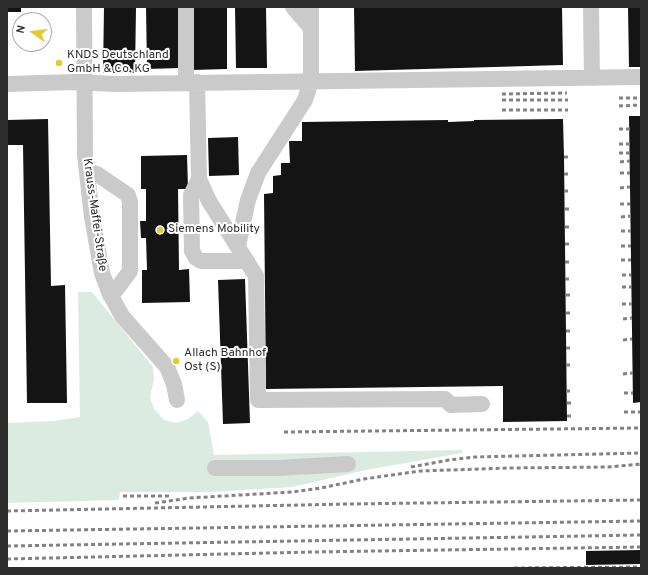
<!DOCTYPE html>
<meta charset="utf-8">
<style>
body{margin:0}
#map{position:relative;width:648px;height:575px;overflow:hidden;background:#fff;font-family:Overpass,sans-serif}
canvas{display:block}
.frame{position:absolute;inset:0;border:8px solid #2d2d2d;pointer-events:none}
.north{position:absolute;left:12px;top:12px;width:40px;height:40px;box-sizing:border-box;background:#fff;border:1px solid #ababab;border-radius:50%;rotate:284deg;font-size:11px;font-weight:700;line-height:16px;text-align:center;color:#2d2d2d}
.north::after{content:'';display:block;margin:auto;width:14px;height:18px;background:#e4cb30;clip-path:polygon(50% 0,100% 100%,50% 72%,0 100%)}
</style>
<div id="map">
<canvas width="648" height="575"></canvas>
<div class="frame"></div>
<div class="north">N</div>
</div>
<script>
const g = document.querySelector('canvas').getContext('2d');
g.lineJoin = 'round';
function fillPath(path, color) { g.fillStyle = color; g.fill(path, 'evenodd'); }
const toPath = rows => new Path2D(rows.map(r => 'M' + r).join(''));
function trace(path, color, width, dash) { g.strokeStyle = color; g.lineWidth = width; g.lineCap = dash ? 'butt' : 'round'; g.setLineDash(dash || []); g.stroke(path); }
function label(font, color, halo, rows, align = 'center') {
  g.font = font + ' Overpass,sans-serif'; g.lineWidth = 4; g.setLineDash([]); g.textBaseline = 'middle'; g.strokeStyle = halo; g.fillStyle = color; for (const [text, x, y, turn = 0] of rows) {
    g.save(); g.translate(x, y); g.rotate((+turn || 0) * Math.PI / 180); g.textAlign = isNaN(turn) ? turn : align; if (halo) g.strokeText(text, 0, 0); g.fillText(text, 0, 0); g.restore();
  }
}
fillPath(toPath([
 [78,292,92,292,153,367,154,379,150,397,154,409,164,420,176,423,188,419,198,411,208,422,214,455,462,450,462,453,366,470,292,487,211,492,120,492,119,500,7,503,7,423,54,421,80,417]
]), '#dbebe1');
fillPath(toPath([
 [7,7,21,7,21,12,7,12],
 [104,7,136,7,135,73,103,73],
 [146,7,179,7,180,68,147,69],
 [191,7,227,7,227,69,192,70],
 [235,7,266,7,267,68,236,68],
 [354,7,562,7,563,65,355,71],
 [628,7,641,7,641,67,629,67],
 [629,116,641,116,641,402,633,403],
 [48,119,51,286,65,285,67,403,27,403,23,145,7,145,7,120],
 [563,119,564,157,567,421,503,422,503,386,266,389,264,194,273,193,273,176,281,175,281,163,290,163,289,141,302,141,302,122,448,120,448,122,474,121,474,120],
 [238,137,239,175,209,176,208,138],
 [187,155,188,189,178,189,179,270,189,269,190,302,142,303,142,270,147,270,146,238,141,238,140,221,146,221,146,189,141,189,141,156],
 [245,279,250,423,223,424,218,280],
 [641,550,641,564,586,565,586,551]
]), '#141414');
trace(toPath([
 [84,7,85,155,92,217,102,273,109,292,122,316,167,367,174,384,177,400],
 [186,7,186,82],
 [293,7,311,28],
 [591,7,592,78],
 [197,82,199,179,209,201,256,276,258,400,445,399,451,405,482,404],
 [7,84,75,82,115,84,641,77],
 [87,171,97,174,128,195,130,202,130,271,116,290,110,295],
 [199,179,191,195,192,251,196,258,201,261,247,261],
 [238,246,248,200,258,173,305,100,311,81,311,7],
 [215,468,277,468,348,464]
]), '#cacaca', 16);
trace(toPath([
 [502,94,567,93],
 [619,98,641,98],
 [502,100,568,100],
 [619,106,641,105],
 [502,110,568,110],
 [619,129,630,129],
 [619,144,630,144],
 [619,153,630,153],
 [564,157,569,157],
 [620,162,630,161],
 [620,173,630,173],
 [564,174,569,174],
 [620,188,630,187],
 [564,191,569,191],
 [620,204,630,204],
 [565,209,569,209],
 [621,217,631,216],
 [565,227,570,227],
 [621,231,631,231],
 [565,244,570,244],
 [621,246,631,246],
 [621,260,631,260],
 [565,262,571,262],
 [622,275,631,275],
 [565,279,571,279],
 [622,287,631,287],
 [566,295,571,295],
 [622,304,632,304],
 [566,313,571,313],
 [623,319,632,318],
 [566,331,572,331],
 [623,340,632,339],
 [566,348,572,348],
 [566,365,572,365],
 [623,374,633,373],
 [566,391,573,391],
 [624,393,633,393],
 [567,403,573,403],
 [624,412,641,412],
 [567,416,573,416],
 [284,432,641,428],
 [411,467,449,460,475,457,641,453],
 [123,496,172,496],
 [155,503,189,498,292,492,321,488,364,479,420,471,510,468,608,467,641,464],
 [7,511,349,504,641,500],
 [7,531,641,521],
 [7,546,641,535],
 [7,559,312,552,641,547],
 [514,568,641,567]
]), '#828282', 3, [4, 3]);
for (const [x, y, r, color] of [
 [59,63,4,"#e4cb30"],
 [160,230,4,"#e4cb30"],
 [176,361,4,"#e4cb30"]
]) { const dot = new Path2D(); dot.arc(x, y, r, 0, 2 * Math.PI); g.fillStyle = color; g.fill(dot); trace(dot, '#fff', 1.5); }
label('12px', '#2d2d2d', '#fff', [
 ["KNDS Deutschland",67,56],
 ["GmbH & Co. KG",67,70],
 ["Siemens Mobility",168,230],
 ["Allach Bahnhof",184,354],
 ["Ost (S)",184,368]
], 'left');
label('12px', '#2d2d2d', '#fff', [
 ["Krauss-Maffei-Straße",94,215,82]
]);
</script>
